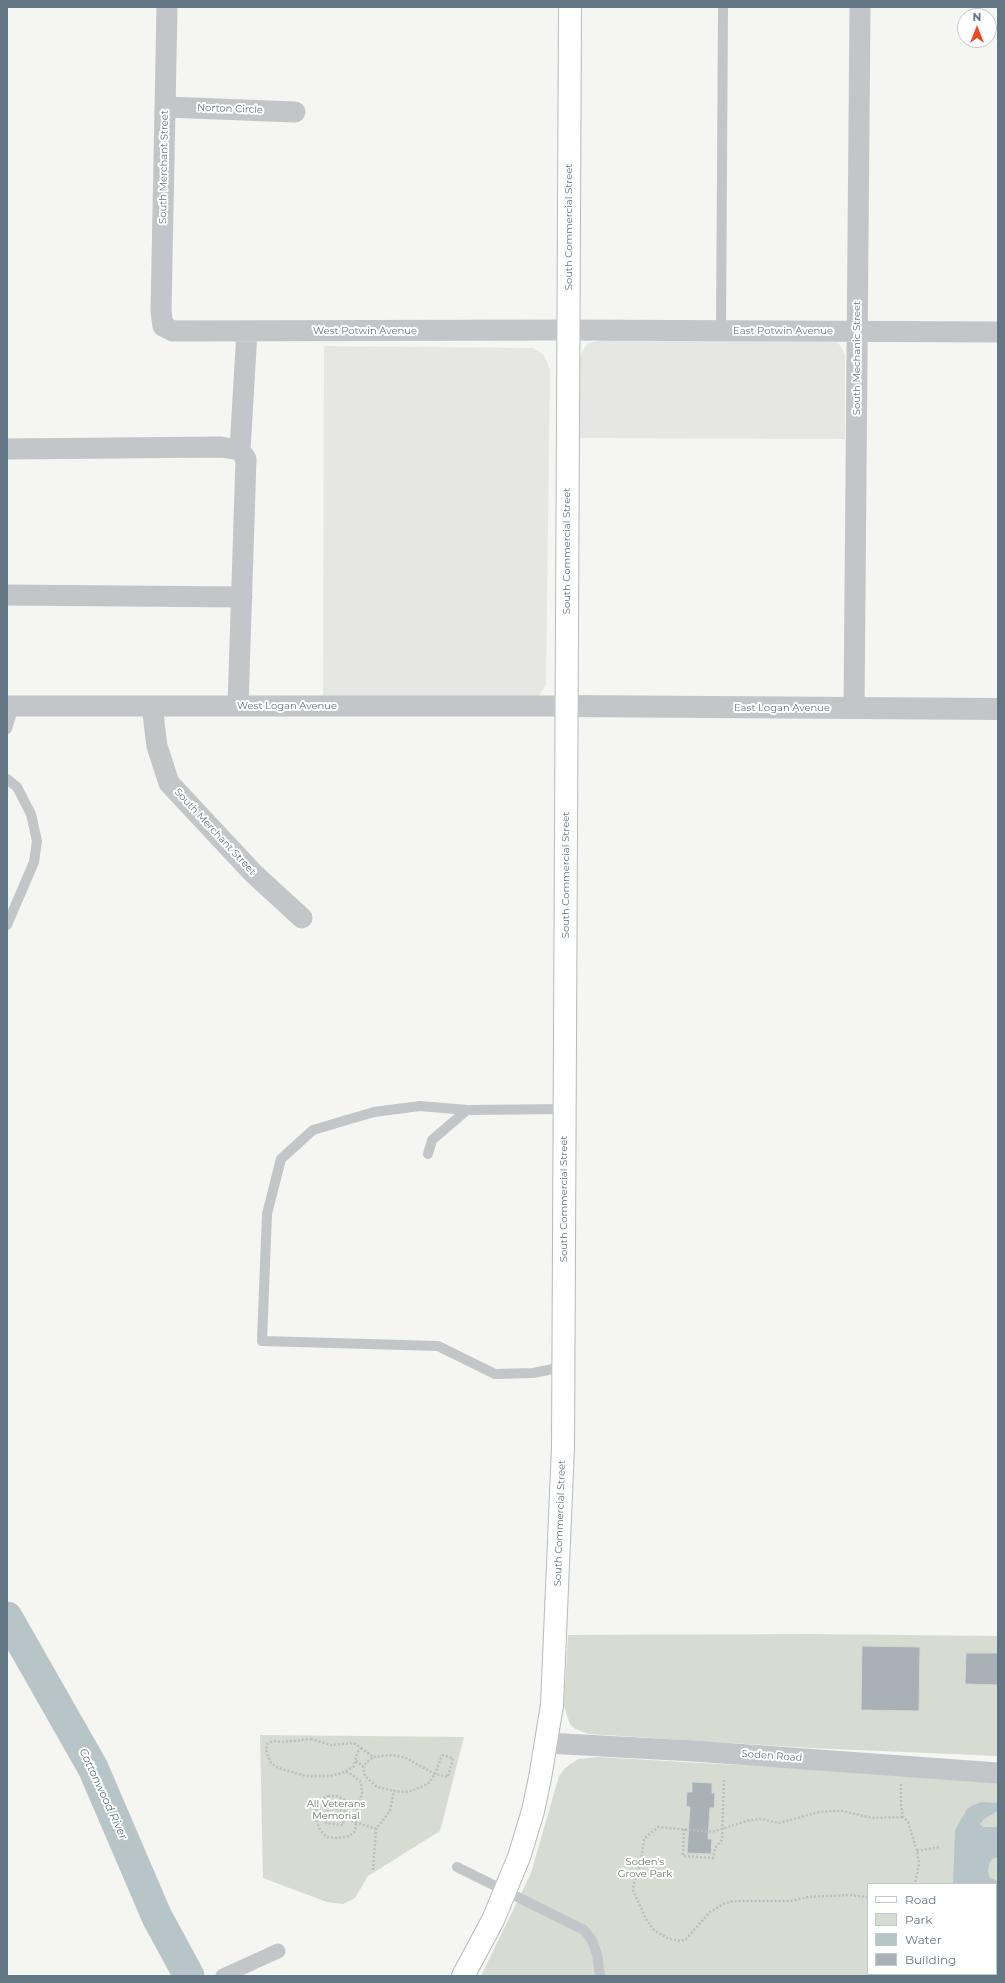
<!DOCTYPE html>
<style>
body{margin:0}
#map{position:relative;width:1005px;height:1983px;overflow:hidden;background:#f5f5f1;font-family:Montserrat,sans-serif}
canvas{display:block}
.frame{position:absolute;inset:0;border:8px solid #637683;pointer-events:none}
.legend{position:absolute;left:867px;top:1883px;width:130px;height:92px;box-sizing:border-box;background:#fff;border:1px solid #c1c8cd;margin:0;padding:5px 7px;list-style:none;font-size:12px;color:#637683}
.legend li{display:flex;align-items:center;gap:8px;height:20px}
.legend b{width:20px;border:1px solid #c1c8cd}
.north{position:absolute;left:957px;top:8px;width:40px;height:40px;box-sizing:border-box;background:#fff;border:1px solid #c1c8cd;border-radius:50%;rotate:0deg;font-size:11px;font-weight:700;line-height:16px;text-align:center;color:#637683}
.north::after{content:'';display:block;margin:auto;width:14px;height:18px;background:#e8491f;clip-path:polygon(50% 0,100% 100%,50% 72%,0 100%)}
</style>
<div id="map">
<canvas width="1005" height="1983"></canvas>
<div class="frame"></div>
<ul class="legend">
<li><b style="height:5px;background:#fff"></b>Road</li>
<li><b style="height:11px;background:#d6dcd2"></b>Park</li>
<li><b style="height:11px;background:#b7c5c8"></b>Water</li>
<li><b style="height:11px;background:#a8b1b6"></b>Building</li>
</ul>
<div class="north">N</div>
</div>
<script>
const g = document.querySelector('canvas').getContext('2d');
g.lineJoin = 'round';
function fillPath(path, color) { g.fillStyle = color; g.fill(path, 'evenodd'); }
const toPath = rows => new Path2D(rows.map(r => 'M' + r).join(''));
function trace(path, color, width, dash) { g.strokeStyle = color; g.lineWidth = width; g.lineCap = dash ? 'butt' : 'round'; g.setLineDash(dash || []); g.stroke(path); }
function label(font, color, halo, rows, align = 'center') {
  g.font = font + ' Montserrat,sans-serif'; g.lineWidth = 4; g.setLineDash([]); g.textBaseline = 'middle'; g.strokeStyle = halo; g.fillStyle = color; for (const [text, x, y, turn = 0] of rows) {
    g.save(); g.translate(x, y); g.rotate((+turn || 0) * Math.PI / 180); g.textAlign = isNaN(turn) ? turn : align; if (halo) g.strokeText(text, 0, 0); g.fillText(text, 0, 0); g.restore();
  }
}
fillPath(toPath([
 [603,340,835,342,840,345,845,355,845,439,577,438,579,359,582,352,588,343],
 [324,346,533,348,544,355,550,370,546,685,539,696,323,696]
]), '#e6e7e5');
fillPath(toPath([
 [810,1634,998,1636,998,1756,811,1748,589,1734,575,1729,570,1724,564,1706,568,1635],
 [260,1735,464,1737,440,1831,368,1876,355,1898,343,1904,327,1902,263,1878],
 [598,1757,998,1780,998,1976,481,1976,531,1873,559,1776,565,1768,578,1759],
 [868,1884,996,1884,996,1974,868,1974]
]), '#d6dcd2');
fillPath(toPath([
 [982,1802,998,1803,998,1811,984,1819,980,1824,983,1827,998,1827,998,1857,992,1859,989,1864,988,1872,990,1878,998,1881,998,1914,996,1915,996,1884,953,1884,955,1830,967,1809,973,1805]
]), '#b7c5c8');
trace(toPath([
 [7,1617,93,1768,157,1917,189,1976]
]), '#b7c5c8', 31);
const building = toPath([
 [862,1646,920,1647,919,1711,861,1710,862,1646],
 [966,1653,998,1653,998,1685,965,1684,966,1653],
 [692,1782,712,1783,712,1793,715,1793,714,1808,710,1808,708,1839,712,1839,711,1854,687,1853,690,1807,686,1806,687,1792,692,1792,692,1782]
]);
fillPath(building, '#a8b1b6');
trace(building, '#d6d6d4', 1);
const secondary = toPath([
 [463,1976,493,1920,519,1857,533,1811,540,1778,552,1705,563,1447,570,7]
]);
trace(secondary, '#b4babe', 24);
trace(toPath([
 [311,1739,331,1745,354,1743,361,1748,357,1753,354,1766,345,1772,330,1776,306,1776,278,1768,271,1763,268,1756,266,1750,267,1744,273,1741,283,1742,311,1739],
 [361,1748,373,1757],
 [442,1755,453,1758,448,1777,435,1774,442,1755],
 [356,1761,363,1766],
 [346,1772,351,1774,361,1782,362,1793,358,1810],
 [901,1784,901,1805,903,1817,908,1822,917,1851,919,1864,915,1884],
 [328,1796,337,1796,346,1800,358,1810,355,1831,350,1836,338,1838,327,1837,320,1830,315,1816,316,1809,319,1800,328,1796],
 [328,1807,345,1811,343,1825,326,1823,328,1807],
 [316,1809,327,1814],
 [344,1818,376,1829],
 [684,1829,683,1856,713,1858,715,1848,722,1840,724,1779],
 [917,1851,940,1847],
 [373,1870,376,1829,390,1811,394,1791,408,1792,428,1784,435,1774,404,1757,391,1755,373,1757,363,1766,365,1776,377,1787,394,1791],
 [868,1897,849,1895,808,1897,791,1901,733,1901,723,1904,710,1912,686,1939,680,1941,667,1938,654,1930,646,1919,633,1890,635,1878,641,1863,644,1839,658,1827,712,1832,750,1820,762,1819,779,1823,819,1812,831,1811,843,1811,872,1818,903,1817]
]), '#bcbec0', 2.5, [2, 2]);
trace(toPath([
 [721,330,723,7],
 [7,729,14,706],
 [7,779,17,787,31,814,37,841,34,862,7,925],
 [467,1110,420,1106,374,1112,313,1130,281,1159,267,1214,262,1341,438,1346,495,1374,533,1373,563,1367],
 [428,1154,432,1140,467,1110,565,1109],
 [457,1867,584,1930,592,1940,597,1954,600,1976]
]), '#c2c6c9', 10);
trace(toPath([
 [223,1976,278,1951]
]), '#c2c6c9', 15);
trace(toPath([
 [167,7,161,311,163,326,173,331,568,330,998,332],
 [166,107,295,112],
 [7,449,221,447,240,450],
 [7,595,242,597],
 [7,706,567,706],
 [152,706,157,746,169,783,253,873,302,918],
 [238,706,246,459,240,450,247,331],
 [854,708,860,7],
 [546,1743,694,1751,998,1773]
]), '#c2c6c9', 21);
trace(toPath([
 [567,706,998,709]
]), '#c2c6c9', 22);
trace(secondary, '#fff', 22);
label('10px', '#637683', '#fff', [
 ["Norton Circle",230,109,2],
 ["South Merchant Street",164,167,-89],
 ["South Commercial Street",569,227,-90],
 ["West Potwin Avenue",365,331],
 ["East Potwin Avenue",783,331],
 ["South Mechanic Street",857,358,-90],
 ["South Commercial Street",567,551,-90],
 ["West Logan Avenue",287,706],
 ["East Logan Avenue",782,708],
 ["South Merchant Street",215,832,47],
 ["South Commercial Street",566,875,-90],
 ["South Commercial Street",564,1199,-90],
 ["South Commercial Street",560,1523,-88],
 ["Soden Road",772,1756,4]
]);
label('10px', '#687a62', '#fff', [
 ["All Veterans",336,1804],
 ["Memorial",336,1816],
 ["Soden's",645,1862],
 ["Grove Park",645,1874]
]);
label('italic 11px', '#5f7880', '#fff', [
 ["Cottonwood River",103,1794,65]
]);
</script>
